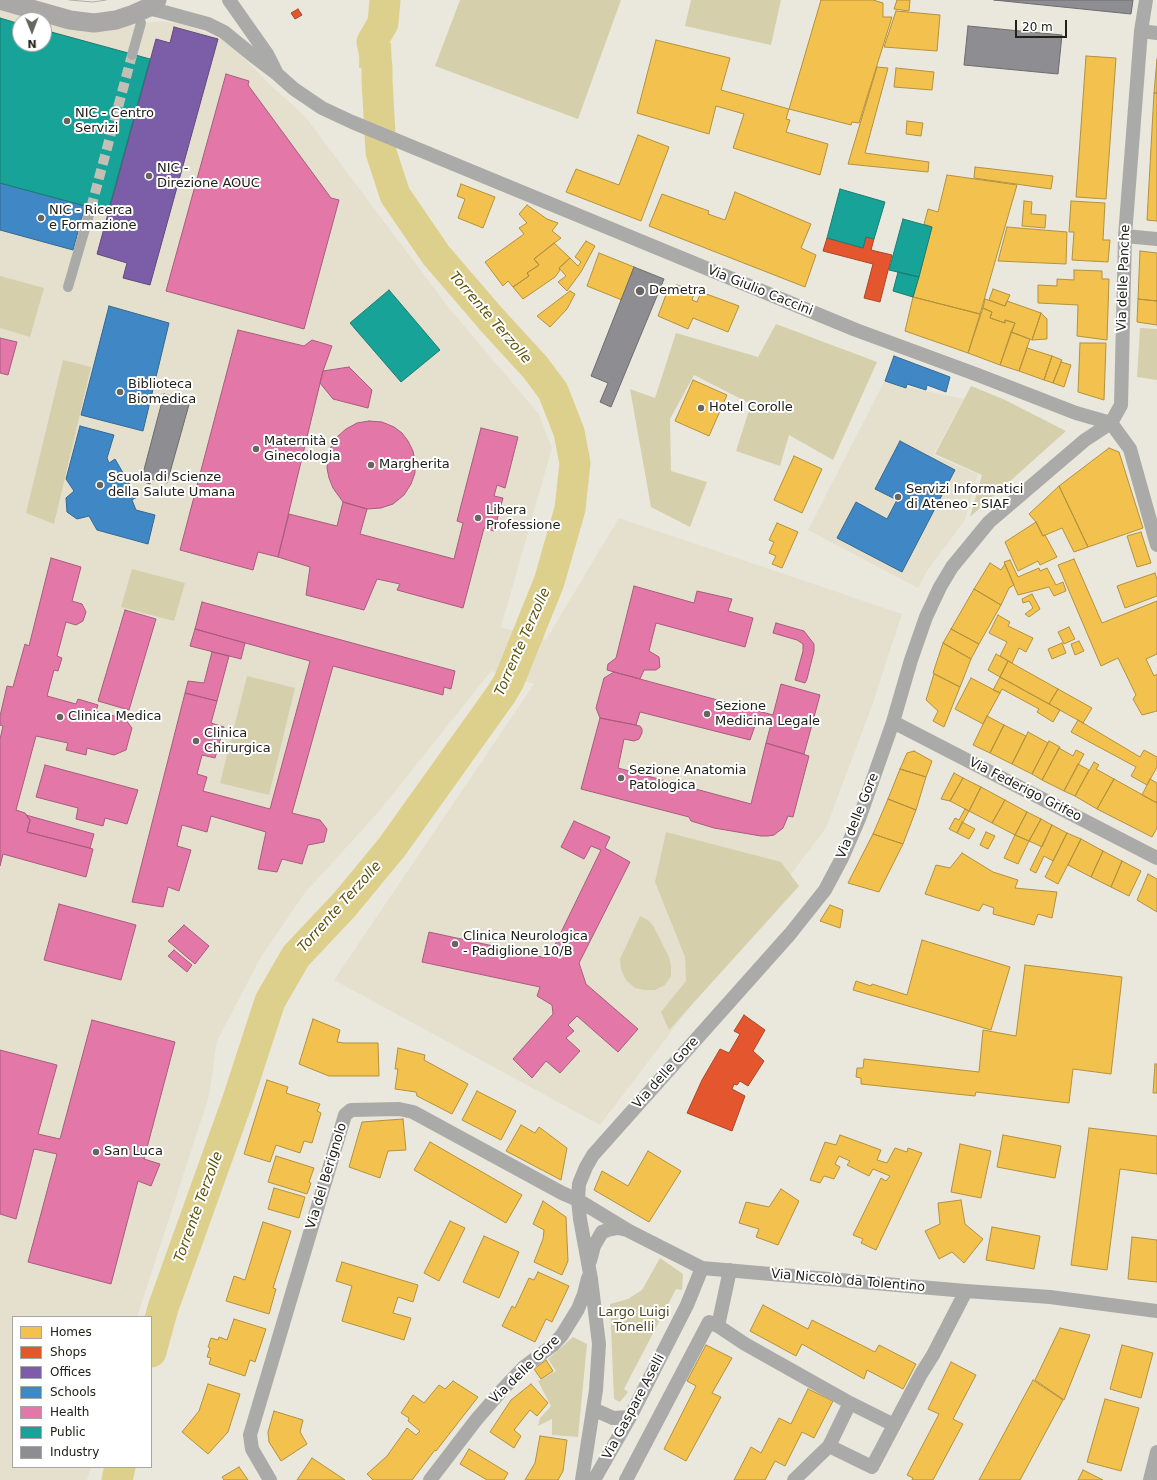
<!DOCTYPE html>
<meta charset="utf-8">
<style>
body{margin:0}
#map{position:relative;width:1157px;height:1480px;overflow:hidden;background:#eae8dd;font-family:"DejaVu Sans",sans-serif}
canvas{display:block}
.legend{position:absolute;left:12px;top:1316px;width:140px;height:152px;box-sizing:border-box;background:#fff;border:1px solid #a6a6a3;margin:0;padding:5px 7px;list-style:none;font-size:12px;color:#212019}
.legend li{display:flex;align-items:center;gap:8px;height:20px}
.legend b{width:20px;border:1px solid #a6a6a3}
.north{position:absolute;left:12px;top:12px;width:40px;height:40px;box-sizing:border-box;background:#fff;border:1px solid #a6a6a3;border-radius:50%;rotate:179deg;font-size:11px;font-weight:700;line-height:16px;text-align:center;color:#212019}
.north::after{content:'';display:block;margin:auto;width:14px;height:18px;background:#67665e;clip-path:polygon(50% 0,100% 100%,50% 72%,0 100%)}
.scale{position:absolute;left:1015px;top:20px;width:52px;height:18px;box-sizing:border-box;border:2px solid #212019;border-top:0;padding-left:5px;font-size:12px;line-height:14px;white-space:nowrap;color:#212019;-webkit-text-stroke:3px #fff;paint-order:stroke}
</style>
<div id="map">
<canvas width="1157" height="1480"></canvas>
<ul class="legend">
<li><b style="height:11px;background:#f2c14e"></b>Homes</li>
<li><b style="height:11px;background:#e4572e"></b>Shops</li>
<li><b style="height:11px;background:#7b5ea7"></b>Offices</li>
<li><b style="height:11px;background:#3f88c5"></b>Schools</li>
<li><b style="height:11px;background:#e377a8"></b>Health</li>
<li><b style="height:11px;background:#17a398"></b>Public</li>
<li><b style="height:11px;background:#8d8d92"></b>Industry</li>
</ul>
<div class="north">N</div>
<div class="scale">20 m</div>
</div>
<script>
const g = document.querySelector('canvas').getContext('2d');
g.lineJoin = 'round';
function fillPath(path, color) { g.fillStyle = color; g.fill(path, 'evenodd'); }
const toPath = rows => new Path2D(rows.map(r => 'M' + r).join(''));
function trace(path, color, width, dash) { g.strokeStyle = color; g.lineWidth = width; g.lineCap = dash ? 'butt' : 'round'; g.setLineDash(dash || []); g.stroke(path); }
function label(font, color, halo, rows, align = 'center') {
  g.font = font + ' "DejaVu Sans",sans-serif'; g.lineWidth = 4; g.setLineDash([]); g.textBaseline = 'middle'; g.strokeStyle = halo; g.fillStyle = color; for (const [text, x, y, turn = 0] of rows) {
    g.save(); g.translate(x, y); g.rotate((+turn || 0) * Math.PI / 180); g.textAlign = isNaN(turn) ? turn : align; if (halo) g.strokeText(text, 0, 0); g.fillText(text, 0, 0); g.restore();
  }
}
fillPath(toPath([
 [0,7,118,27,160,21,182,24,229,42,268,83,304,115,449,308,538,413,552,448,501,627,546,640,619,518,902,614,872,706,826,828,600,1125,334,980,534,684,491,671,381,809,304,894,261,957,217,1041,209,1096,137,1317,13,1317,13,1467,91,1467,87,1480,0,1480],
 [20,20,44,20,44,44,20,44],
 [884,382,964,399,933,455,978,474,965,520,927,571,918,588,808,530]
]), '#e4e0cd');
fillPath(toPath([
 [460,0,621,0,578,119,435,66],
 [691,0,781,0,771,45,685,26],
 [0,276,44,288,30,337,0,328],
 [776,324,877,362,833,460,789,435,780,466,736,451,751,404,694,375,670,419,671,471,707,482,690,527,651,507,630,389,655,398,676,333,758,357],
 [1140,328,1157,329,1157,380,1137,377],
 [63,360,91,367,54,524,26,513],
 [971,386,1003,399,1066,431,970,517,982,475,935,454],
 [132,569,185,583,174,621,121,607],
 [247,676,295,688,269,795,220,783],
 [666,832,781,862,799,886,669,1030,661,1012,686,981,685,957,655,882],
 [640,916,648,920,654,927,669,957,671,966,671,976,665,985,655,990,644,990,635,988,626,980,621,970,620,959],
 [660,1258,683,1274,682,1290,676,1289,624,1389,628,1392,620,1402,614,1399,610,1304,628,1299,642,1290],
 [573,1337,587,1344,578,1437,552,1435,552,1419,538,1426,540,1418,551,1406,538,1381,556,1371,548,1359]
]), '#d5cfac');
fillPath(toPath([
 [360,43,391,43,392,67,359,68]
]), '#ddd08d');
const homes = toPath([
 [821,0,873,0,883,3,883,17,892,17,859,123,852,122,851,125,789,109,821,0],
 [897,0,910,0,909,11,894,9,897,0],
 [896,11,940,15,937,51,884,47,896,11],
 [656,40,730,58,721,90,789,109,786,119,790,120,786,132,828,144,820,175,733,148,744,114,716,106,709,134,637,113,656,40],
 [1086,56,1116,58,1106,199,1076,197,1086,56],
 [1157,59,1157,93,1154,93,1157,59],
 [877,67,888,68,865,153,929,162,928,172,848,164,877,67],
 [896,68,934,72,932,90,894,87,896,68],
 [1154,93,1157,93,1157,221,1147,220,1154,93],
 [907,121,923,123,921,136,906,134,907,121],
 [638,135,669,147,641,221,566,192,576,169,619,185,638,135],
 [975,167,1053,176,1051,189,974,178,975,167],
 [947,175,1017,185,980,314,913,297,932,227,924,224,928,209,938,212,947,175],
 [461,184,495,197,483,228,458,218,465,199,457,196,461,184],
 [735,192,811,224,801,248,816,255,805,287,649,226,662,194,709,211,708,214,725,220,735,192],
 [1024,201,1032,202,1031,214,1046,215,1045,228,1022,226,1024,201],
 [1071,201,1105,203,1103,240,1110,240,1108,262,1072,260,1074,232,1069,232,1071,201],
 [527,205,547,219,558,223,552,231,561,238,534,259,539,265,527,273,529,276,513,287,508,281,503,286,485,262,524,234,519,228,527,223,519,214,527,205],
 [1007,227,1067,232,1066,264,998,261,1007,227],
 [586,241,595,246,581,272,567,291,558,282,566,276,559,268,570,258,578,266,581,262,575,257,586,241],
 [554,243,570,258,559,268,560,270,555,277,523,299,513,287,529,276,527,273,539,265,534,259,554,243],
 [1140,251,1157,253,1157,301,1138,299,1140,251],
 [599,253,634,267,622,300,587,286,599,253],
 [1074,270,1102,271,1102,279,1109,279,1107,340,1077,336,1078,305,1038,303,1038,285,1057,286,1057,279,1074,280,1074,270],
 [677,285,695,291,692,300,697,302,701,292,739,306,728,332,693,318,688,329,658,316,667,292,674,295,677,285],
 [993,289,1010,295,1005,306,989,300,993,289],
 [570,291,575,294,567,309,550,327,537,316,570,291],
 [913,297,980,314,968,353,905,331,913,297],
 [985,299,1005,306,1007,301,1041,313,1032,340,1011,332,1015,323,1005,320,1005,323,990,318,992,312,983,308,985,299],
 [1138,299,1157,301,1157,325,1137,322,1138,299],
 [983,308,992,312,990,318,1005,323,1005,320,1015,323,1000,365,968,353,983,308],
 [1041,313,1047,319,1047,339,1032,340,1041,313],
 [1011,332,1030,339,1019,371,1000,365,1011,332],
 [1080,343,1106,343,1104,400,1078,392,1080,343],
 [1027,348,1052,356,1044,380,1019,371,1027,348],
 [1052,356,1062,360,1053,383,1044,380,1052,356],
 [1061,362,1071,365,1064,387,1053,383,1061,362],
 [693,380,727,395,709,436,675,421,693,380],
 [1109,448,1119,452,1143,528,1088,547,1059,486,1109,448],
 [794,456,822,469,802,513,774,500,794,456],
 [1059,486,1088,547,1074,552,1062,528,1043,536,1036,522,1029,514,1059,486],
 [1036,522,1043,536,1045,535,1057,557,1040,565,1038,561,1018,571,1005,542,1036,522],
 [777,523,798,532,782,568,772,564,776,556,769,553,774,542,769,540,777,523],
 [1141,532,1151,563,1137,567,1127,536,1141,532],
 [1074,559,1102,623,1157,601,1157,654,1146,659,1154,676,1157,674,1157,711,1142,715,1133,699,1136,695,1118,658,1101,666,1058,565,1074,559],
 [1010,560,1018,577,1039,568,1040,571,1047,568,1056,585,1063,582,1066,591,1054,596,1049,587,1018,595,1004,562,1010,560],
 [990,563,1001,570,1005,564,1014,585,1009,588,1001,605,974,589,990,563],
 [1155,573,1157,580,1157,596,1125,608,1117,586,1155,573],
 [974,589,1001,605,979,644,951,629,974,589],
 [1032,594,1040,609,1029,617,1025,614,1033,608,1029,601,1023,603,1022,599,1032,594],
 [998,615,1010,622,1008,626,1033,638,1026,652,1019,648,1012,663,1000,656,1007,642,989,633,998,615],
 [1069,627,1075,639,1064,644,1058,632,1069,627],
 [951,629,979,644,971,659,943,643,951,629],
 [1079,641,1084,651,1075,655,1071,644,1079,641],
 [943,643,971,659,960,687,933,673,943,643],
 [1062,643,1066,653,1052,659,1048,649,1062,643],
 [996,654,1008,661,1000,677,988,670,996,654],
 [1008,661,1058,689,1049,704,1000,677,1008,661],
 [934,674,960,687,944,727,933,721,938,711,926,700,934,674],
 [1000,677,1060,710,1053,722,1037,712,1039,709,1002,689,1000,693,993,690,1000,677],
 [971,678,1000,693,983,724,955,709,971,678],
 [1058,689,1092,708,1083,723,1049,704,1058,689],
 [987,716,1004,725,990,753,973,745,987,716],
 [1078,720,1140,757,1144,750,1157,757,1157,767,1147,785,1131,776,1136,767,1071,732,1078,720],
 [1004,725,1026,736,1012,764,990,753,1004,725],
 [1028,732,1048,743,1032,774,1012,764,1028,732],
 [1049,741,1060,747,1042,780,1032,774,1049,741],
 [1059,748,1073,756,1076,750,1084,754,1064,791,1042,780,1059,748],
 [914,751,932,761,926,777,900,769,907,753,914,751],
 [1094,762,1099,765,1096,769,1114,779,1097,809,1075,796,1094,762],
 [1078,764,1089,770,1075,796,1064,791,1078,764],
 [900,769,926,777,916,810,888,799,900,769],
 [954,773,963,778,950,801,941,799,954,773],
 [963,778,981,787,969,811,950,801,963,778],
 [1114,779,1157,803,1157,828,1152,837,1097,809,1114,779],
 [1150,779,1157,783,1157,803,1142,795,1150,779],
 [981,787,1005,800,992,823,969,811,981,787],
 [888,799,916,810,903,844,873,834,888,799],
 [1005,800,1027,812,1015,835,992,823,1005,800],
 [965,809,969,811,957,833,949,829,955,818,959,820,965,809],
 [1027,812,1041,819,1029,841,1015,835,1027,812],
 [1041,819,1052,825,1042,847,1029,841,1041,819],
 [962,822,975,829,969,839,957,833,962,822],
 [1052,825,1067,833,1053,861,1044,856,1036,873,1030,870,1052,825],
 [986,832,995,836,988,849,980,845,986,832],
 [1067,833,1081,839,1058,884,1045,877,1067,833],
 [873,834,903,844,879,892,848,883,873,834],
 [1015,835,1029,841,1018,864,1004,858,1015,835],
 [1081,839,1103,851,1091,877,1068,865,1081,839],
 [1103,851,1122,861,1111,887,1091,877,1103,851],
 [962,853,993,872,1018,880,1015,888,1057,892,1052,918,1038,914,1034,925,993,914,994,908,983,904,979,911,925,894,936,865,950,868,962,853],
 [1122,861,1141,871,1129,896,1111,887,1122,861],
 [1148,874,1157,879,1157,912,1137,900,1148,874],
 [830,905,843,910,840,928,820,921,830,905],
 [922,940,1010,967,991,1030,853,990,856,981,871,986,872,984,907,995,922,940],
 [1025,965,1122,977,1111,1074,1073,1069,1069,1103,976,1092,975,1096,861,1084,861,1078,856,1077,857,1068,863,1068,864,1059,979,1072,983,1030,1016,1036,1025,965],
 [313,1019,340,1030,337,1042,344,1043,378,1043,379,1076,329,1076,299,1064,313,1019],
 [398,1048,425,1055,424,1060,468,1084,452,1114,417,1096,416,1092,395,1089,398,1069,395,1069,398,1048],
 [1155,1064,1157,1064,1157,1093,1153,1093,1155,1064],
 [267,1080,288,1087,286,1093,320,1104,317,1111,321,1113,312,1143,304,1141,300,1153,276,1145,270,1162,244,1154,267,1080],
 [477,1091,516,1111,501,1140,462,1120,477,1091],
 [403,1119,406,1150,388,1151,380,1178,349,1167,362,1122,403,1119],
 [521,1125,535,1133,539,1127,567,1148,561,1180,506,1151,521,1125],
 [1089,1128,1157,1136,1157,1174,1120,1169,1107,1270,1071,1265,1089,1128],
 [840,1135,881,1150,877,1160,887,1163,895,1148,907,1152,908,1148,922,1153,876,1250,861,1243,863,1239,853,1235,881,1178,886,1181,890,1176,873,1169,869,1176,847,1165,850,1161,839,1156,835,1164,840,1167,834,1179,824,1176,820,1183,810,1180,825,1142,836,1145,840,1135],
 [1003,1135,1061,1146,1055,1178,997,1167,1003,1135],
 [430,1142,522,1195,506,1223,414,1170,430,1142],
 [960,1144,991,1151,981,1198,951,1192,960,1144],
 [648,1151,681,1171,649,1222,594,1190,602,1171,628,1186,648,1151],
 [276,1156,314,1168,309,1182,311,1183,307,1194,268,1182,276,1156],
 [274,1188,305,1197,299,1218,268,1209,274,1188],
 [781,1189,799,1201,778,1245,756,1237,759,1229,739,1223,746,1202,769,1207,781,1189],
 [961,1200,965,1224,983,1239,964,1263,952,1252,939,1259,925,1231,940,1224,938,1203,961,1200],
 [543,1201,566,1217,568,1261,562,1275,534,1262,543,1239,544,1230,533,1224,543,1201],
 [450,1221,465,1228,439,1281,424,1273,450,1221],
 [263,1222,291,1231,273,1288,276,1289,269,1314,226,1301,234,1276,245,1280,263,1222],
 [992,1227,1040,1236,1034,1269,986,1260,992,1227],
 [484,1236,519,1252,499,1298,463,1282,484,1236],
 [1132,1237,1157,1240,1157,1282,1128,1279,1132,1237],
 [342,1262,418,1285,413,1302,398,1297,393,1313,411,1318,404,1340,342,1321,352,1286,336,1281,342,1262],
 [538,1272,569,1286,552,1322,546,1319,535,1342,502,1326,512,1306,515,1308,529,1278,534,1280,538,1272],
 [763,1305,808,1329,812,1320,875,1352,879,1345,916,1364,903,1389,867,1370,864,1379,802,1344,796,1356,750,1331,763,1305],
 [234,1319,266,1329,255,1362,250,1360,245,1376,209,1364,211,1358,207,1357,210,1348,208,1347,211,1338,218,1340,219,1337,227,1340,234,1319],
 [1060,1328,1090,1335,1064,1400,1035,1380,1060,1328],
 [706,1345,732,1358,712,1393,721,1397,686,1461,664,1449,696,1386,687,1381,706,1345],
 [1122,1345,1153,1353,1141,1398,1110,1389,1122,1345],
 [546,1360,553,1371,541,1379,534,1369,546,1360],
 [951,1362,976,1375,953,1419,963,1424,933,1480,912,1480,913,1478,907,1475,939,1414,928,1409,951,1362],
 [1033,1380,1063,1400,1020,1480,979,1480,1033,1380],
 [453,1381,478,1397,436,1451,435,1450,412,1480,373,1480,367,1474,387,1456,407,1428,416,1435,420,1431,408,1421,409,1418,401,1413,413,1395,424,1403,439,1385,445,1389,453,1381],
 [208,1384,240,1394,228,1432,208,1454,182,1432,199,1411,208,1384],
 [531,1384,548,1403,537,1416,530,1410,514,1430,521,1436,514,1448,490,1432,511,1400,531,1384],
 [808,1389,833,1401,814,1438,802,1432,785,1466,775,1461,765,1480,734,1480,751,1447,761,1453,779,1418,791,1424,808,1389],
 [1105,1399,1139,1408,1121,1471,1087,1462,1105,1399],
 [274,1411,303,1420,300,1432,307,1444,281,1461,269,1442,268,1432,274,1411],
 [540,1436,567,1440,563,1471,558,1480,525,1480,535,1463,540,1436],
 [469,1449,508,1473,504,1480,487,1480,460,1464,469,1449],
 [312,1458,345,1480,297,1480,312,1458],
 [239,1467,248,1480,224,1480,222,1477,239,1467],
 [1083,1470,1103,1480,1078,1480,1083,1470]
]);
fillPath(homes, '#f2c14e');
trace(homes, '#b3913e', 1);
const shops = toPath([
 [298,9,302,15,295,19,291,13,298,9],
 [866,237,874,239,871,250,892,255,880,302,864,298,873,264,823,251,827,238,863,248,866,237],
 [744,1015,765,1030,753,1051,764,1061,748,1086,740,1081,737,1085,734,1084,732,1089,745,1096,732,1131,687,1113,702,1080,720,1049,729,1053,740,1034,734,1031,744,1015]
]);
fillPath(shops, '#e4572e');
trace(shops, '#aa4628', 1);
const offices = toPath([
 [174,27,218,39,150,285,123,278,127,263,97,254,156,39,170,43,174,27]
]);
fillPath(offices, '#7b5ea7');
trace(offices, '#604b7c', 1);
const schools = toPath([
 [0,183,85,206,73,250,0,230,0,183],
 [109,306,169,323,143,431,81,415,109,306],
 [894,356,950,377,946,392,927,385,926,390,907,384,906,388,885,381,894,356],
 [80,426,114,435,107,458,109,463,115,459,137,497,132,500,136,510,155,515,148,544,97,530,89,516,77,519,67,512,66,498,74,491,66,479,80,426],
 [900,441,955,470,902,572,837,538,856,502,887,519,897,500,875,489,900,441]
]);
fillPath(schools, '#3f88c5');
trace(schools, '#366991', 1);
const health = toPath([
 [226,74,249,81,248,85,331,198,339,200,304,329,166,291,226,74],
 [238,330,304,346,312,340,332,346,323,371,278,557,258,552,253,570,180,550,238,330],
 [0,338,17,342,8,375,0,373,0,338],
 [349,367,372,390,368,408,333,399,320,383,323,371,349,367],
 [369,421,382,422,394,427,402,433,408,441,413,451,415,461,415,473,411,484,404,495,393,504,381,508,367,509,343,502,333,488,329,478,327,468,328,457,331,447,337,437,346,429,357,423,369,421],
 [481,428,518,437,505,488,497,485,494,496,503,498,494,531,484,528,463,608,397,590,400,584,377,579,364,610,306,595,310,567,278,557,289,514,337,526,343,502,367,509,360,534,454,559,463,523,457,521,481,428],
 [51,558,81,567,72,601,82,604,86,612,83,621,76,625,66,622,57,656,62,658,58,671,54,670,47,696,76,704,78,699,98,705,96,711,125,719,132,728,126,750,114,755,87,748,86,755,66,750,68,743,36,736,16,810,25,813,30,820,27,832,93,849,86,877,3,854,0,866,0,739,3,726,0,725,0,716,7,686,13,687,25,644,29,646,51,558],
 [634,586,694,603,697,591,732,599,728,611,753,618,745,647,656,623,649,651,659,657,660,667,656,670,644,670,640,679,607,670,608,664,616,658,634,586],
 [202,602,455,671,451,689,444,687,443,695,333,666,292,813,320,820,327,829,324,842,308,845,302,864,282,859,277,872,258,869,266,832,211,816,207,832,182,825,177,846,191,850,179,891,168,887,163,907,132,902,185,693,217,701,211,723,224,727,215,758,202,755,197,774,207,777,203,791,270,809,310,661,195,629,202,602],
 [125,610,156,619,129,710,98,701,125,610],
 [776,623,804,631,814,644,814,651,807,679,805,683,795,680,803,651,803,644,797,640,773,633,776,623],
 [195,629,245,643,241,659,190,646,195,629],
 [212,652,229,656,217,701,185,693,188,681,204,683,212,652],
 [614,672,773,715,781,684,820,695,804,754,766,743,771,724,757,720,750,740,640,712,636,725,600,718,596,708,604,678,614,672],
 [600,718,640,726,642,729,642,733,639,739,634,741,624,739,618,768,751,804,766,743,809,756,793,817,788,816,783,828,774,835,768,836,761,836,714,828,691,821,689,817,581,789,600,718],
 [45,765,138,790,127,824,105,818,103,826,76,819,78,808,36,797,45,765],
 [26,815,94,834,90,848,27,832,30,820,26,815],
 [574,821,610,837,605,848,630,862,579,963,586,984,638,1029,618,1052,577,1016,568,1025,574,1031,566,1038,580,1051,560,1073,546,1061,532,1078,513,1059,553,1014,552,1005,537,996,540,987,422,962,429,932,539,956,543,958,550,955,601,850,591,846,584,859,561,847,574,821],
 [59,904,136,925,121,980,44,960,59,904],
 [184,925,209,946,195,964,168,941,184,925],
 [174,950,192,965,187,972,168,956,174,950],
 [92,1020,175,1042,144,1159,160,1164,151,1186,138,1181,111,1284,28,1262,57,1154,34,1149,16,1219,0,1214,0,1050,57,1065,38,1134,60,1139,92,1020]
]);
fillPath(health, '#e377a8');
trace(health, '#a95d7d', 1);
const public = toPath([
 [0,18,20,24,20,44,44,44,44,30,150,59,108,212,0,183,0,18],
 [840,189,885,202,874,239,866,237,863,248,827,238,840,189],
 [903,219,932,227,919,277,889,270,903,219],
 [898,272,919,277,913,297,893,291,898,272],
 [389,290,440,350,401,382,350,323,389,290]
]);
fillPath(public, '#17a398');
trace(public, '#1a7c72', 1);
const industry = toPath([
 [994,0,1133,0,1131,14,994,0],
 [968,26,1062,35,1058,74,964,65,968,26],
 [634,267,664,279,611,407,600,402,608,383,591,376,634,267],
 [164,394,190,401,167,483,151,479,150,484,141,481,164,394]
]);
fillPath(industry, '#8d8d92');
trace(industry, '#6d6c6e', 1);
trace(toPath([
 [151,1352,163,1308,237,1102,270,1001,296,956,345,904,392,847,502,693,509,681,549,582,570,509,575,463,569,432,553,391,535,367,491,319,436,255,395,195,381,152,377,80,377,67,372,42,383,23,385,0],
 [117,1480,120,1467]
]), '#ddd08d', 31);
trace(toPath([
 [91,208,132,55]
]), '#c2c0b6', 10, [10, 5]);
trace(toPath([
 [132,55,141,23],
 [68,287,91,208]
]), '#aaaaa8', 10);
trace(toPath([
 [229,0,267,54,276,72],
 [147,8,164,12,208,24,224,32,256,58,277,74,294,89,322,108,352,122,856,330,978,375,1076,413,1111,423],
 [1141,31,1157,33],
 [1125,236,1157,239],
 [1111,423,1130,449,1157,545],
 [893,722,1157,858],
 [590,1261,594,1246,602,1232,608,1230,618,1228,627,1230],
 [718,1326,730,1270],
 [593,1409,613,1418,630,1417],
 [829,1446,850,1403],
 [270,1480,252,1449,250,1435,345,1115,351,1110,399,1109,413,1112,562,1193,578,1200,629,1231,702,1268,966,1291,1050,1297,1157,1311],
 [430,1480,476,1420,502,1390,524,1367,553,1345,562,1335,578,1309,584,1294,588,1278],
 [582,1480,596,1390,599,1344,591,1279,580,1219,578,1200,579,1184,586,1167,593,1155,790,934,825,890,842,858,859,819,893,722,911,660,926,617,940,587,952,567,989,522,1085,440,1111,423,1121,405,1125,236,1141,31,1146,0],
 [594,1480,630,1417,687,1305,702,1268],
 [626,1480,709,1322,718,1326,745,1344,850,1403,894,1425],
 [794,1480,829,1446,872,1467,921,1374,933,1355,966,1291],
 [1150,1480,1157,1452]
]), '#aaaaa8', 14);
trace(toPath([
 [0,0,70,20,94,23,116,20,134,14,147,8,157,0]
]), '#a9a8a6', 19);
trace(toPath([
 [69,0,93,2,106,0]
]), '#afaeaa', 1);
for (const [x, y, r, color] of [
 [67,121,4,"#67665e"],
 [149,176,4,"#67665e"],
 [41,218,4,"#67665e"],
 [640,291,5,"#67665e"],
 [120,392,4,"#67665e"],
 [701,408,4,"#67665e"],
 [256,449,4,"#67665e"],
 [371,465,4,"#67665e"],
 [100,485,4,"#67665e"],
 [898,497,4,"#67665e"],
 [478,518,4,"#67665e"],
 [707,714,4,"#67665e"],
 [60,717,4,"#67665e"],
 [196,741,4,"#67665e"],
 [621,778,4,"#67665e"],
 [455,944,4,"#67665e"],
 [96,1152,4,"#67665e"]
]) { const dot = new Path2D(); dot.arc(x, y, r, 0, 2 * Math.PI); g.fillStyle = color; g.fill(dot); trace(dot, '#fff', 1.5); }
label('13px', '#212019', '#fff', [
 ["NIC - Centro",75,114],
 ["Servizi",75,129],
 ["NIC -",157,169],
 ["Direzione AOUC",157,184],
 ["NIC - Ricerca",49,211],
 ["e Formazione",49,226],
 ["Demetra",649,291],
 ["Biblioteca",128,385],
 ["Biomedica",128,400],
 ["Hotel Corolle",709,408],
 ["Maternità e",264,442],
 ["Ginecologia",264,457],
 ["Margherita",379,465],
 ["Scuola di Scienze",108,478],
 ["della Salute Umana",108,493],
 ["Servizi Informatici",906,490],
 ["di Ateneo - SIAF",906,505],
 ["Libera",486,511],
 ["Professione",486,526],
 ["Sezione",715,707],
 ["Medicina Legale",715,722],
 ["Clinica Medica",68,717],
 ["Clinica",204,734],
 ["Chirurgica",204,749],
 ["Sezione Anatomia",629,771],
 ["Patologica",629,786],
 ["Clinica Neurologica",463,937],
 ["- Padiglione 10/B",463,952],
 ["San Luca",104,1152]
], 'left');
label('13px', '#212019', '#fff', [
 ["Via delle Panche",1124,278,-88],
 ["Via Giulio Caccini",760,291,22],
 ["Via Federigo Grifeo",1025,790,27],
 ["Via delle Gore",858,816,-68],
 ["Via delle Gore",666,1073,-48],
 ["Via del Berignolo",327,1176,-73],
 ["Via Niccolò da Tolentino",848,1281,5],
 ["Via delle Gore",525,1370,-44],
 ["Via Gaspare Aselli",634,1407,-62]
]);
label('13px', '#4d461f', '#fff', [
 ["Largo Luigi",634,1313],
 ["Tonelli",634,1328]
]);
label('italic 14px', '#5e5209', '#fff', [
 ["Torrente Terzolle",490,318,49],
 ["Torrente Terzolle",523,642,-66],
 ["Torrente Terzolle",340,907,-48],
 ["Torrente Terzolle",199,1207,-70]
]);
</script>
